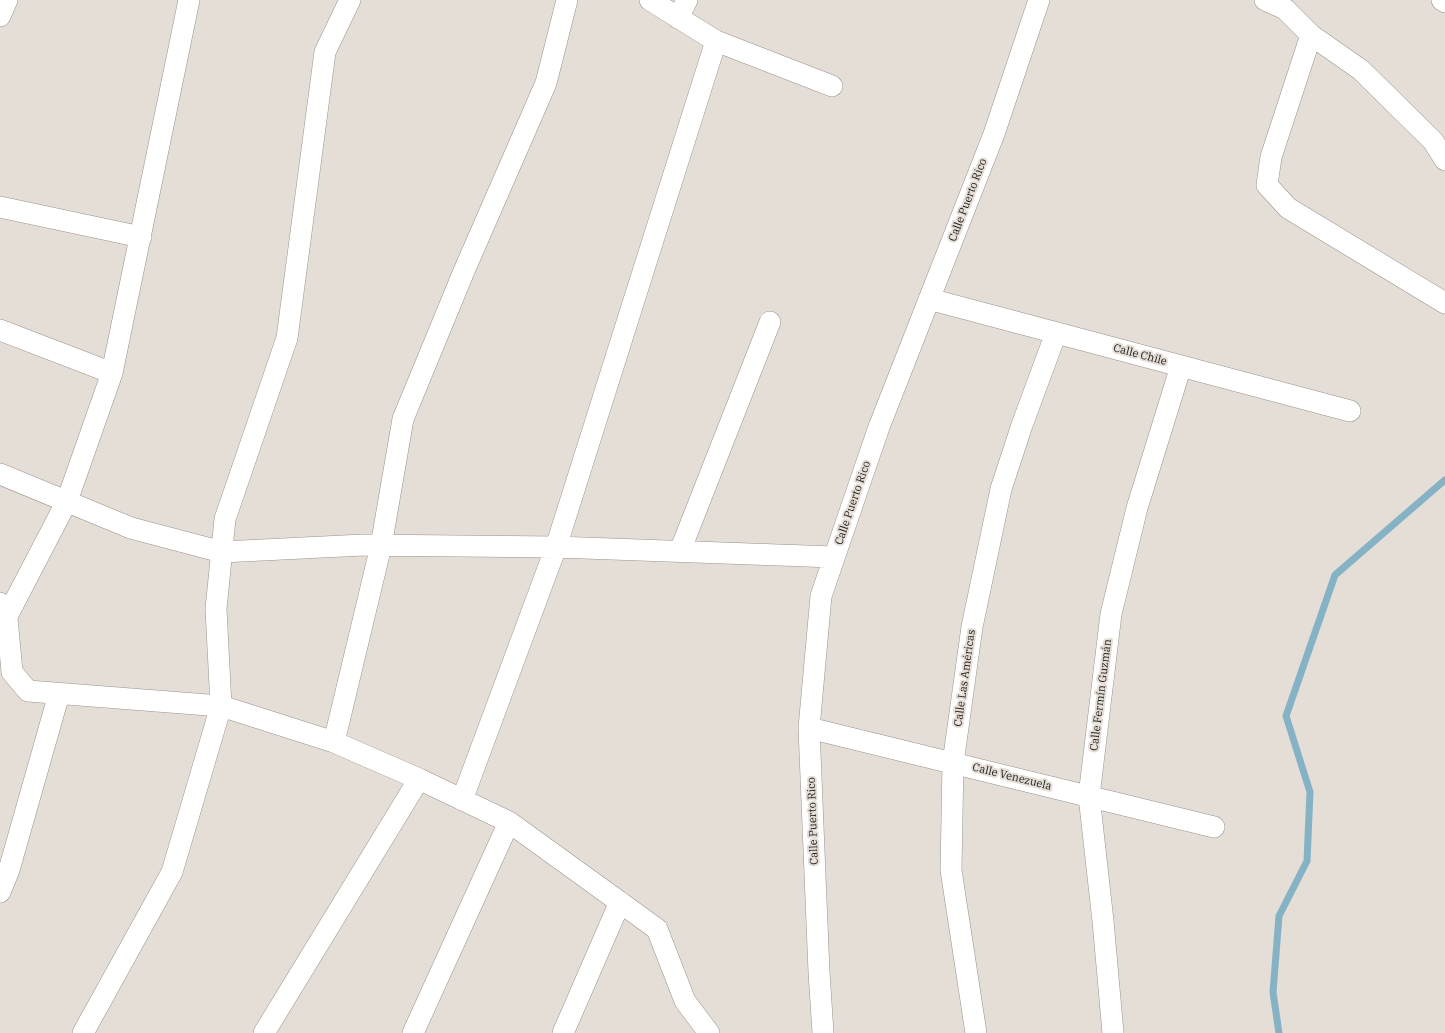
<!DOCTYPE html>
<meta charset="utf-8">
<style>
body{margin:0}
canvas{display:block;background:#e4ded6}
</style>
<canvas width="1445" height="1033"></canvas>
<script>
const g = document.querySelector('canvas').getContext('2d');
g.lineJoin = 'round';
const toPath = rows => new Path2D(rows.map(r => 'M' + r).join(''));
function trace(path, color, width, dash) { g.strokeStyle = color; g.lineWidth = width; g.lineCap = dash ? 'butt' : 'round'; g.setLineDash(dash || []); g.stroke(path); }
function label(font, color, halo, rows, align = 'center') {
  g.font = font + ' "IBM Plex Serif",serif'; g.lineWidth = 4; g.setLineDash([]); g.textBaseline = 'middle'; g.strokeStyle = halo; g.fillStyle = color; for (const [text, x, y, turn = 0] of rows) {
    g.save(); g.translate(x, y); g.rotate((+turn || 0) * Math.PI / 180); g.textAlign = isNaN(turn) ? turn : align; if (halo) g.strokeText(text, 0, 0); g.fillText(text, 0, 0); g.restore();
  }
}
trace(toPath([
 [1279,1033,1273,992,1279,916,1307,861,1310,792,1286,716,1335,575,1445,480]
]), '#85b3c5', 7);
const street = toPath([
 [650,0,716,41,832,86],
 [1265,0,1285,9,1311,35,1361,70,1433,141,1445,160],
 [1442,0,1445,2],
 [0,16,7,0],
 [678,18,687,0],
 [1311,35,1271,157,1267,185,1288,208,1445,303],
 [0,207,141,237],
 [929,299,1350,411],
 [0,330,112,373],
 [0,474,131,528,222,552,363,545,556,547,834,557],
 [680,551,770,322],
 [0,603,7,618,12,672,28,691,221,706,334,742,419,779,509,822,657,929,685,1001,709,1033],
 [2,626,67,501,112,373,189,0],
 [809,728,1214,827],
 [334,742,381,546,403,419,464,271,546,83,567,0],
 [462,800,556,547,716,41],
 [0,892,9,870,59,694],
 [83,1033,172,872,221,706,216,609,225,519,287,338,325,52,350,0],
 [264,1033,419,779],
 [413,1033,509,822],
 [563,1033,620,902],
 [823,1033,819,972,809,728,821,596,879,427,994,134,1039,0],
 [976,1033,951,870,953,763,972,627,1001,489,1022,425,1056,333],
 [1113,1033,1103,921,1089,796,1111,614,1137,508,1181,366]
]);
trace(street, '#99938c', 22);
trace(street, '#fff', 21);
label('11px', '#23211e', '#e4ded6', [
 ["Calle Puerto Rico",968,200,-69],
 ["Calle Chile",1140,355,15],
 ["Calle Puerto Rico",853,503,-71],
 ["Calle Las Américas",965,678,-82],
 ["Calle Fermín Guzmán",1101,695,-83],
 ["Calle Venezuela",1012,777,14],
 ["Calle Puerto Rico",813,821,-92]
]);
</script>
